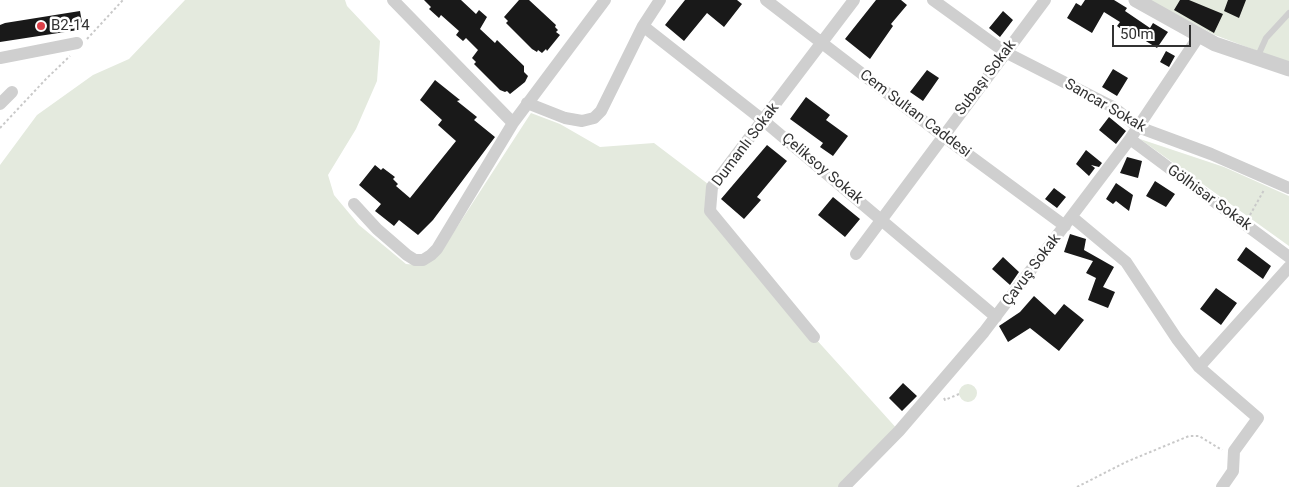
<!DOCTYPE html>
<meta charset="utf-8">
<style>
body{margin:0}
#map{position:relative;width:1289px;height:487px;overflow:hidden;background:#fff;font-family:Roboto,sans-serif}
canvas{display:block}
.scale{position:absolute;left:1112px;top:25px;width:79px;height:22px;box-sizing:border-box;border:2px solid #323232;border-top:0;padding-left:6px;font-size:15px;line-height:18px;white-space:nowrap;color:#323232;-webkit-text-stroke:4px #fff;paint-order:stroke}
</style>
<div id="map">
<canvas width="1289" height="487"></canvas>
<div class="scale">50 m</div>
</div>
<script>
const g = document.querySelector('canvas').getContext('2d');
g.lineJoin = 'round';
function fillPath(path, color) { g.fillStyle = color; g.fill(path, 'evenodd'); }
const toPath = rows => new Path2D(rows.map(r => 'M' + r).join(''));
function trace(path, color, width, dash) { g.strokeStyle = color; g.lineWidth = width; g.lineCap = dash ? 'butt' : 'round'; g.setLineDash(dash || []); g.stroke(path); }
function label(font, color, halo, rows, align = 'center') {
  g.font = font + ' Roboto,sans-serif'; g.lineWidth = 5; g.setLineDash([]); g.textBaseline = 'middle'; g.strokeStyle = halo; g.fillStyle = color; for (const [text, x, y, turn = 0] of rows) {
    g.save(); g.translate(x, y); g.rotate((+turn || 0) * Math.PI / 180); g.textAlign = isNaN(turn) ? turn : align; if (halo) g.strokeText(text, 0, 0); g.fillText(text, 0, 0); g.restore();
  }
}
fillPath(toPath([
 [185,0,345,0,347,6,380,41,377,81,356,129,328,175,334,195,359,225,406,264,418,265,446,244,531,113,560,124,600,147,654,143,712,187,710,211,814,337,899,431,844,487,0,487,0,165,37,115,93,75,129,59],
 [1149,0,1289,0,1289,63,1215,35],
 [1140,139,1224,167,1289,196,1289,246],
 '959 393a9 9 0 1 1 18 0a9 9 0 1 1-18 0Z'
]), '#e4eade');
fillPath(toPath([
 [424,0,461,0,476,14,479,10,487,17,480,29,495,43,497,40,524,66,524,72,528,76,525,82,510,94,507,91,505,92,500,90,474,64,476,62,472,58,478,50,466,38,463,41,456,35,459,31,441,15,439,18,429,9,431,7],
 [519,0,529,0,556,25,555,27,558,30,556,32,560,35,547,51,546,49,542,53,538,50,537,52,532,49,506,23,508,21,504,17],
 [685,0,737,0,742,4,724,27,707,13,684,41,665,25],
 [876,0,901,0,907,5,891,24,893,26,870,59,845,39],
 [1085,0,1114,0,1127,8,1125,11,1150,28,1153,23,1168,32,1157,48,1133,33,1131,36,1117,26,1120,22,1104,12,1092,33,1067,18,1076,3,1081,6],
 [1180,0,1189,0,1223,14,1214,33,1174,10],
 [1228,0,1246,0,1239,18,1224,11],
 [80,11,83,28,78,30,0,42,0,25,5,23],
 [1003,11,1013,20,1000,37,989,28],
 [1166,51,1175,56,1169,67,1160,62],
 [1113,69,1128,78,1117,96,1102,87],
 [927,70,939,78,923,101,910,92],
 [435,80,460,100,457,101,477,117,474,120,495,137,433,220,418,235,399,220,394,226,375,211,381,204,359,185,375,165,381,170,383,168,395,177,393,179,398,184,396,186,410,198,456,141,438,125,442,120,420,100],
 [806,97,830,115,826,120,848,136,833,156,820,147,823,143,790,119],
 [1109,117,1126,131,1116,144,1099,130],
 [767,145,787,161,757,197,761,200,744,219,721,199],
 [1086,150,1102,163,1099,167,1091,165,1095,168,1089,176,1076,164],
 [1127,157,1142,161,1138,178,1120,173],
 [1155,181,1175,194,1166,207,1146,196],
 [1116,183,1133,195,1129,211,1116,201,1113,204,1106,199],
 [1054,188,1066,197,1057,208,1045,199],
 [833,197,860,219,845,237,818,215],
 [1070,234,1086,239,1084,250,1114,267,1103,287,1115,292,1108,308,1088,300,1096,278,1086,273,1093,261,1064,252],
 [1246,247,1271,266,1263,279,1237,260],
 [1003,257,1019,272,1010,285,992,269],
 [1216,288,1237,303,1221,325,1200,309],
 [1034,296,1055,315,1064,304,1084,320,1059,351,1030,328,1008,342,999,326,1020,312],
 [903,383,917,396,902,411,889,398]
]), '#191919');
trace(toPath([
 [87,39,123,0],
 [0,128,46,79,70,56],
 [1250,215,1264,190],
 [944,398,945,400,959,394],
 [1077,487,1126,462,1189,436,1199,436,1222,450]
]), '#c9c9c9', 2, [2.5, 2.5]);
trace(toPath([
 [1257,58,1266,38,1289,13]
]), '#cfcfcf', 6);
trace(toPath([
 [393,0,513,123,605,0],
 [766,0,943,136,1065,226],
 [933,0,1005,52,1113,107,1138,127,1211,154,1289,188],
 [643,26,764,121,996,317],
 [0,58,77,43],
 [527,103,565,118,582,121,594,118,601,111,643,26,660,0],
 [0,104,12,92],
 [1130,139,1289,257],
 [354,204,377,229,407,255,415,260,423,260,431,255,437,249,513,123],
 [1072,217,1126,262,1177,339,1199,367,1258,418,1234,451,1233,471,1222,487],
 [856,254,1045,0],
 [814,337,710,211,712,187,854,0],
 [1199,367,1289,267],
 [844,487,899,431,984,332,1130,139,1199,36]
]), '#cfcfcf', 12);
trace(toPath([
 [1136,0,1215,44,1289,69]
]), '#cfcfcf', 15);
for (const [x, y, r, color] of [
 [41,26,5,"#dd4049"]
]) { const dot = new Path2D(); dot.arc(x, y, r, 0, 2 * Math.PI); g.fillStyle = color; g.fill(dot); trace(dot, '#fff', 2); }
label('15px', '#323232', '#fff', [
 ["B2-14",51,26]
], 'left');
label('15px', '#323232', '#fff', [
 ["Subaşı Sokak",986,78,-53],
 ["Sancar Sokak",1105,106,30],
 ["Cem Sultan Caddesi",915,114,37],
 ["Dumanlı Sokak",746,145,-53],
 ["Çeliksoy Sokak",822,169,40],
 ["Gölhisar Sokak",1209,198,36],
 ["Çavuş Sokak",1032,270,-53]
]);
</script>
